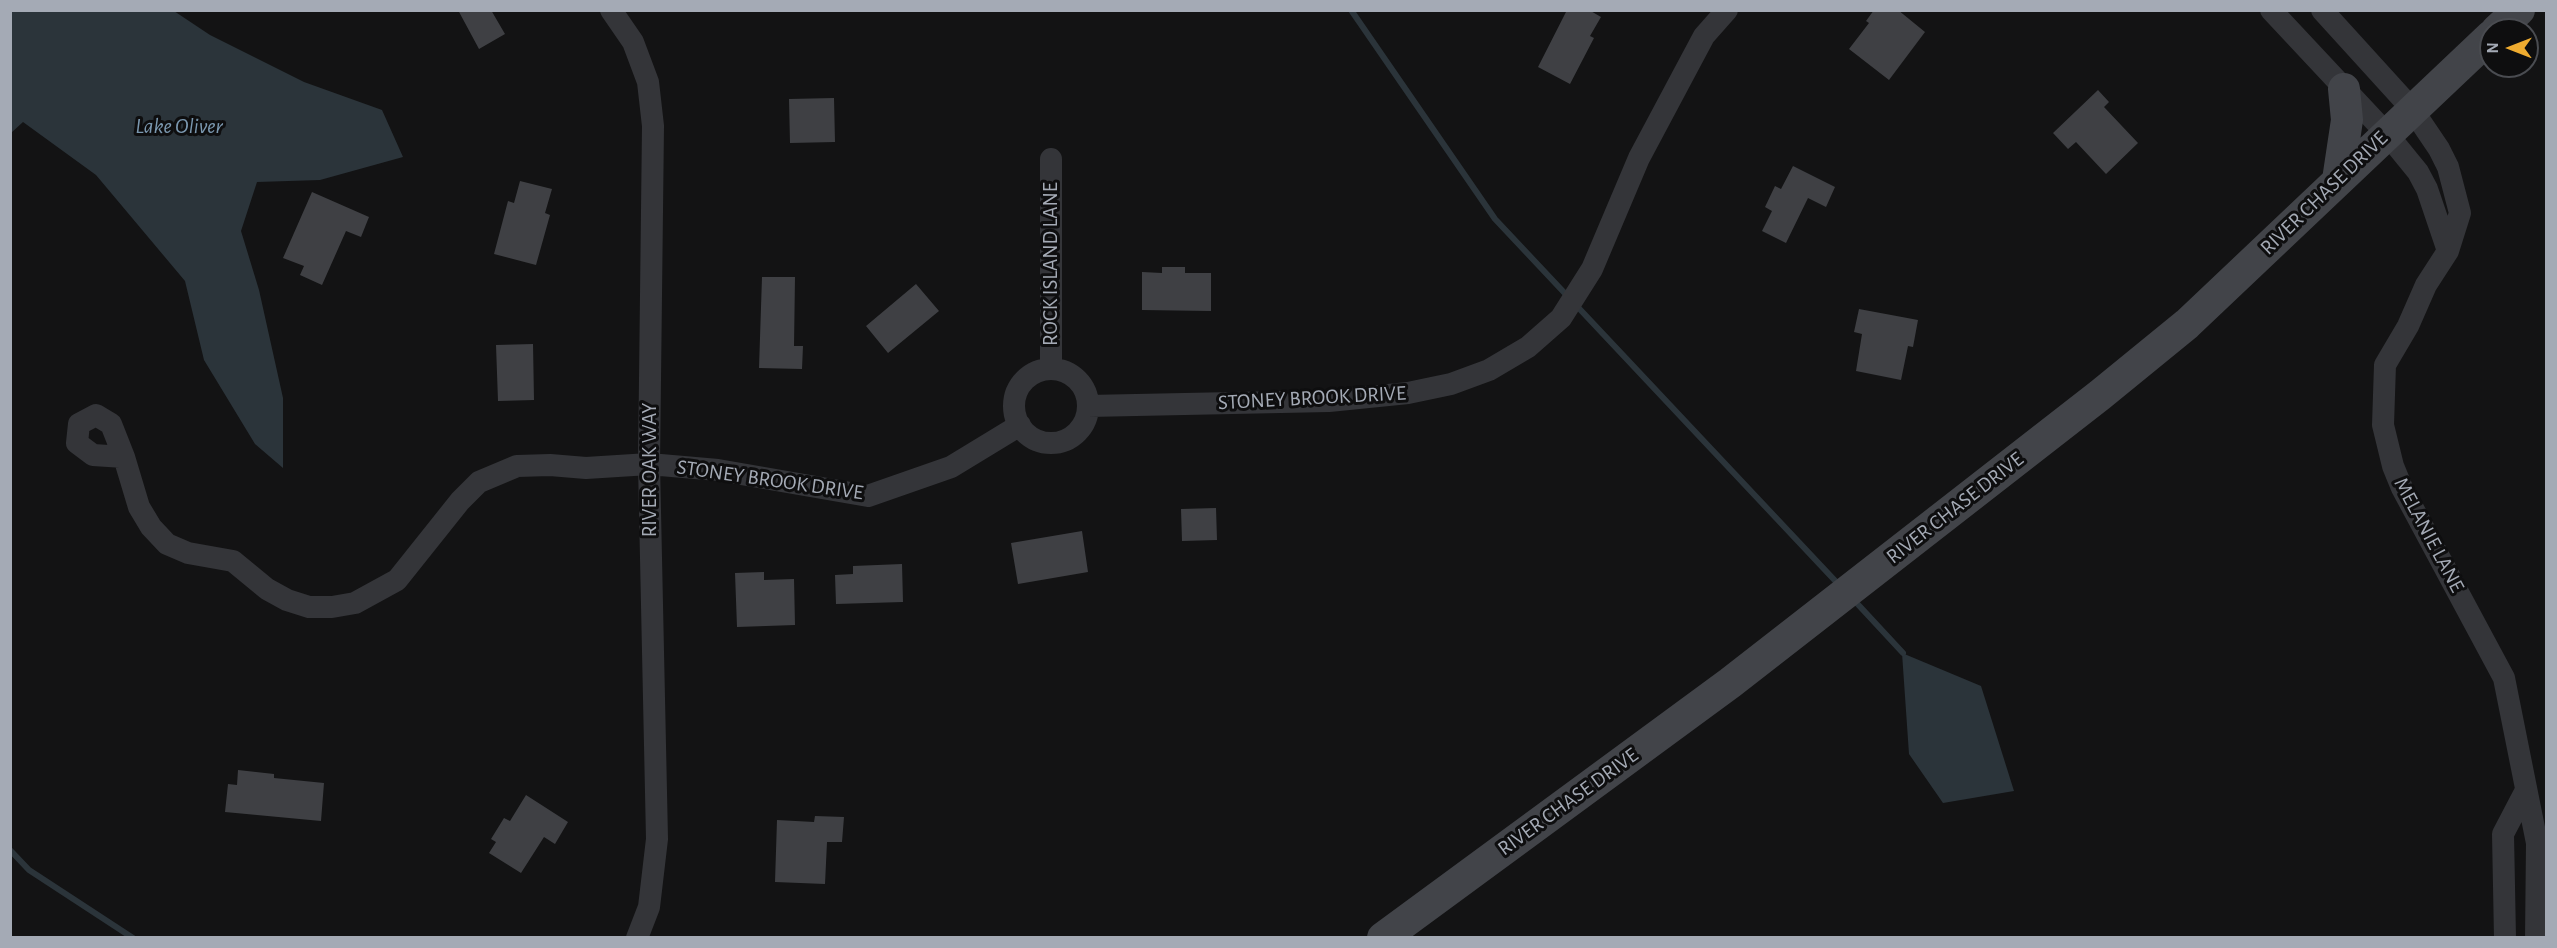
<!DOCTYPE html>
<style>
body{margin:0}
#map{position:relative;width:2557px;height:948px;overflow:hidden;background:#131314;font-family:"Alegreya Sans",sans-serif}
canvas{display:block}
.frame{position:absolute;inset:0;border:12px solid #a4aab5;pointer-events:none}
.north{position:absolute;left:2479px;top:18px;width:60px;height:60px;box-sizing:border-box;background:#0e0e0f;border:2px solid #4a4c51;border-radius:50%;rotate:270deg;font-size:16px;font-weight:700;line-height:24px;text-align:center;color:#a4aab5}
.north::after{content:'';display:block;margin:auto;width:21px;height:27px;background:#efac30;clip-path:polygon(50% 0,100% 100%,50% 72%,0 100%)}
</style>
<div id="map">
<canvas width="2557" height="948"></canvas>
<div class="frame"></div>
<div class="north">N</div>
</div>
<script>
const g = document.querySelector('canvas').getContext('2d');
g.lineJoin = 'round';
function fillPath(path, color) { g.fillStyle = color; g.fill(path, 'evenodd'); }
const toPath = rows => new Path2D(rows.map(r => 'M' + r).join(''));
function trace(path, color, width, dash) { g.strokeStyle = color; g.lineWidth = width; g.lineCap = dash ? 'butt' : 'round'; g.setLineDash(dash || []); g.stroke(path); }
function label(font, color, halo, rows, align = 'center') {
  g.font = font + ' "Alegreya Sans",sans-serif'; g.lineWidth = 6; g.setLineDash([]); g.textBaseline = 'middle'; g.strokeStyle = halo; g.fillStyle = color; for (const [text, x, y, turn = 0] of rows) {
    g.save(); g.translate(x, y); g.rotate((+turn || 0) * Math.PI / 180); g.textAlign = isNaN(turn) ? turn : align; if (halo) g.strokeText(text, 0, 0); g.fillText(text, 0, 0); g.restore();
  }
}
fillPath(toPath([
 [11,10,174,11,210,35,304,82,382,110,403,157,320,180,257,182,241,231,259,290,283,398,283,468,255,444,204,360,185,281,96,175,23,122,11,133],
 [1902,653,1981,686,2014,791,1943,803,1909,754]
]), '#2b343a');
trace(toPath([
 [1351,10,1495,219,1841,587],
 [1852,598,1903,653],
 [10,850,29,870,133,938]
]), '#2b343a', 6);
fillPath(toPath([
 [458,10,491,10,505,34,479,49],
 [1567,10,1589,10,1601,17,1590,36,1594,38,1570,84,1538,67],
 [1874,10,1898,10,1925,32,1889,80,1849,49,1869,23,1866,21],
 [2098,90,2109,102,2104,107,2138,143,2106,174,2076,142,2068,149,2053,133],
 [834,98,835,142,790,143,789,99],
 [1793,166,1835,187,1826,207,1808,198,1786,243,1762,231,1772,211,1765,207,1775,186,1781,189],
 [520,181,552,189,545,213,550,215,536,265,494,254,508,201,514,203],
 [312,192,369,217,361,237,346,231,322,285,300,275,304,266,283,258],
 [1162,267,1185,267,1185,273,1211,273,1211,311,1142,310,1142,272,1162,273],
 [762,277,795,277,794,346,803,346,802,369,759,368],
 [916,284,939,311,888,353,866,326],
 [1859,309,1918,320,1913,347,1908,346,1901,380,1856,371,1862,334,1854,332],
 [533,344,534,400,498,401,496,345],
 [1216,508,1217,540,1182,541,1181,509],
 [1082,531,1088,572,1018,584,1011,543],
 [902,564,903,602,836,604,835,575,853,574,853,566],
 [764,572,764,580,794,579,795,625,737,627,735,573],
 [238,770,274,774,274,778,324,783,321,821,225,812,228,784,237,785],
 [526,795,568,822,555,844,544,837,521,873,489,853,496,842,491,839,504,818,510,821],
 [815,816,844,817,842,842,827,842,825,884,775,882,777,820,814,822]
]), '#3f4044');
trace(toPath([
 [611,10,633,42,648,82,653,126,649,464,657,839,649,907,637,938],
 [2271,10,2387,134,2418,172,2427,189,2448,251],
 [2322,10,2412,109,2439,149,2448,167,2460,213,2448,251,2426,285,2408,326,2385,365,2383,425,2393,466,2402,488,2504,678,2537,843,2536,938],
 [1051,159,1051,368],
 '1014 406a37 37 0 1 1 74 0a37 37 0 1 1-74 0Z',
 [1088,406,1329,401,1408,393,1451,384,1489,370,1528,347,1561,318,1592,269,1639,158,1704,36,1727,10],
 [124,457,93,455,77,443,79,424,96,415,111,424,124,457,139,507,151,527,167,544,188,553,233,561,267,589,287,600,309,607,332,607,355,603,397,580,460,501,479,482,517,466,550,465,586,468,649,464,718,470,868,496,951,467,1020,425],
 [2505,938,2503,834,2526,790]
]), '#343539', 22);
trace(toPath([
 [2497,30,2519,10],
 [2338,180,2347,120,2344,89],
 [1383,938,1730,683,2100,395,2187,324,2491,36]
]), '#424449', 32);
label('21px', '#a4aab5', '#0e0e0f', [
 ["RIVER CHASE DRIVE",2324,193,-44],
 ["ROCK ISLAND LANE",1051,264,-90],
 ["STONEY BROOK DRIVE",1312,398,-3],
 ["RIVER OAK WAY",650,470,-90],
 ["STONEY BROOK DRIVE",770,480,8],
 ["RIVER CHASE DRIVE",1955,508,-38],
 ["MELANIE LANE",2429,535,62],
 ["RIVER CHASE DRIVE",1568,802,-36]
]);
label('italic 22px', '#7b98b0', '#0e0e0f', [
 ["Lake Oliver",179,126]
]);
</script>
